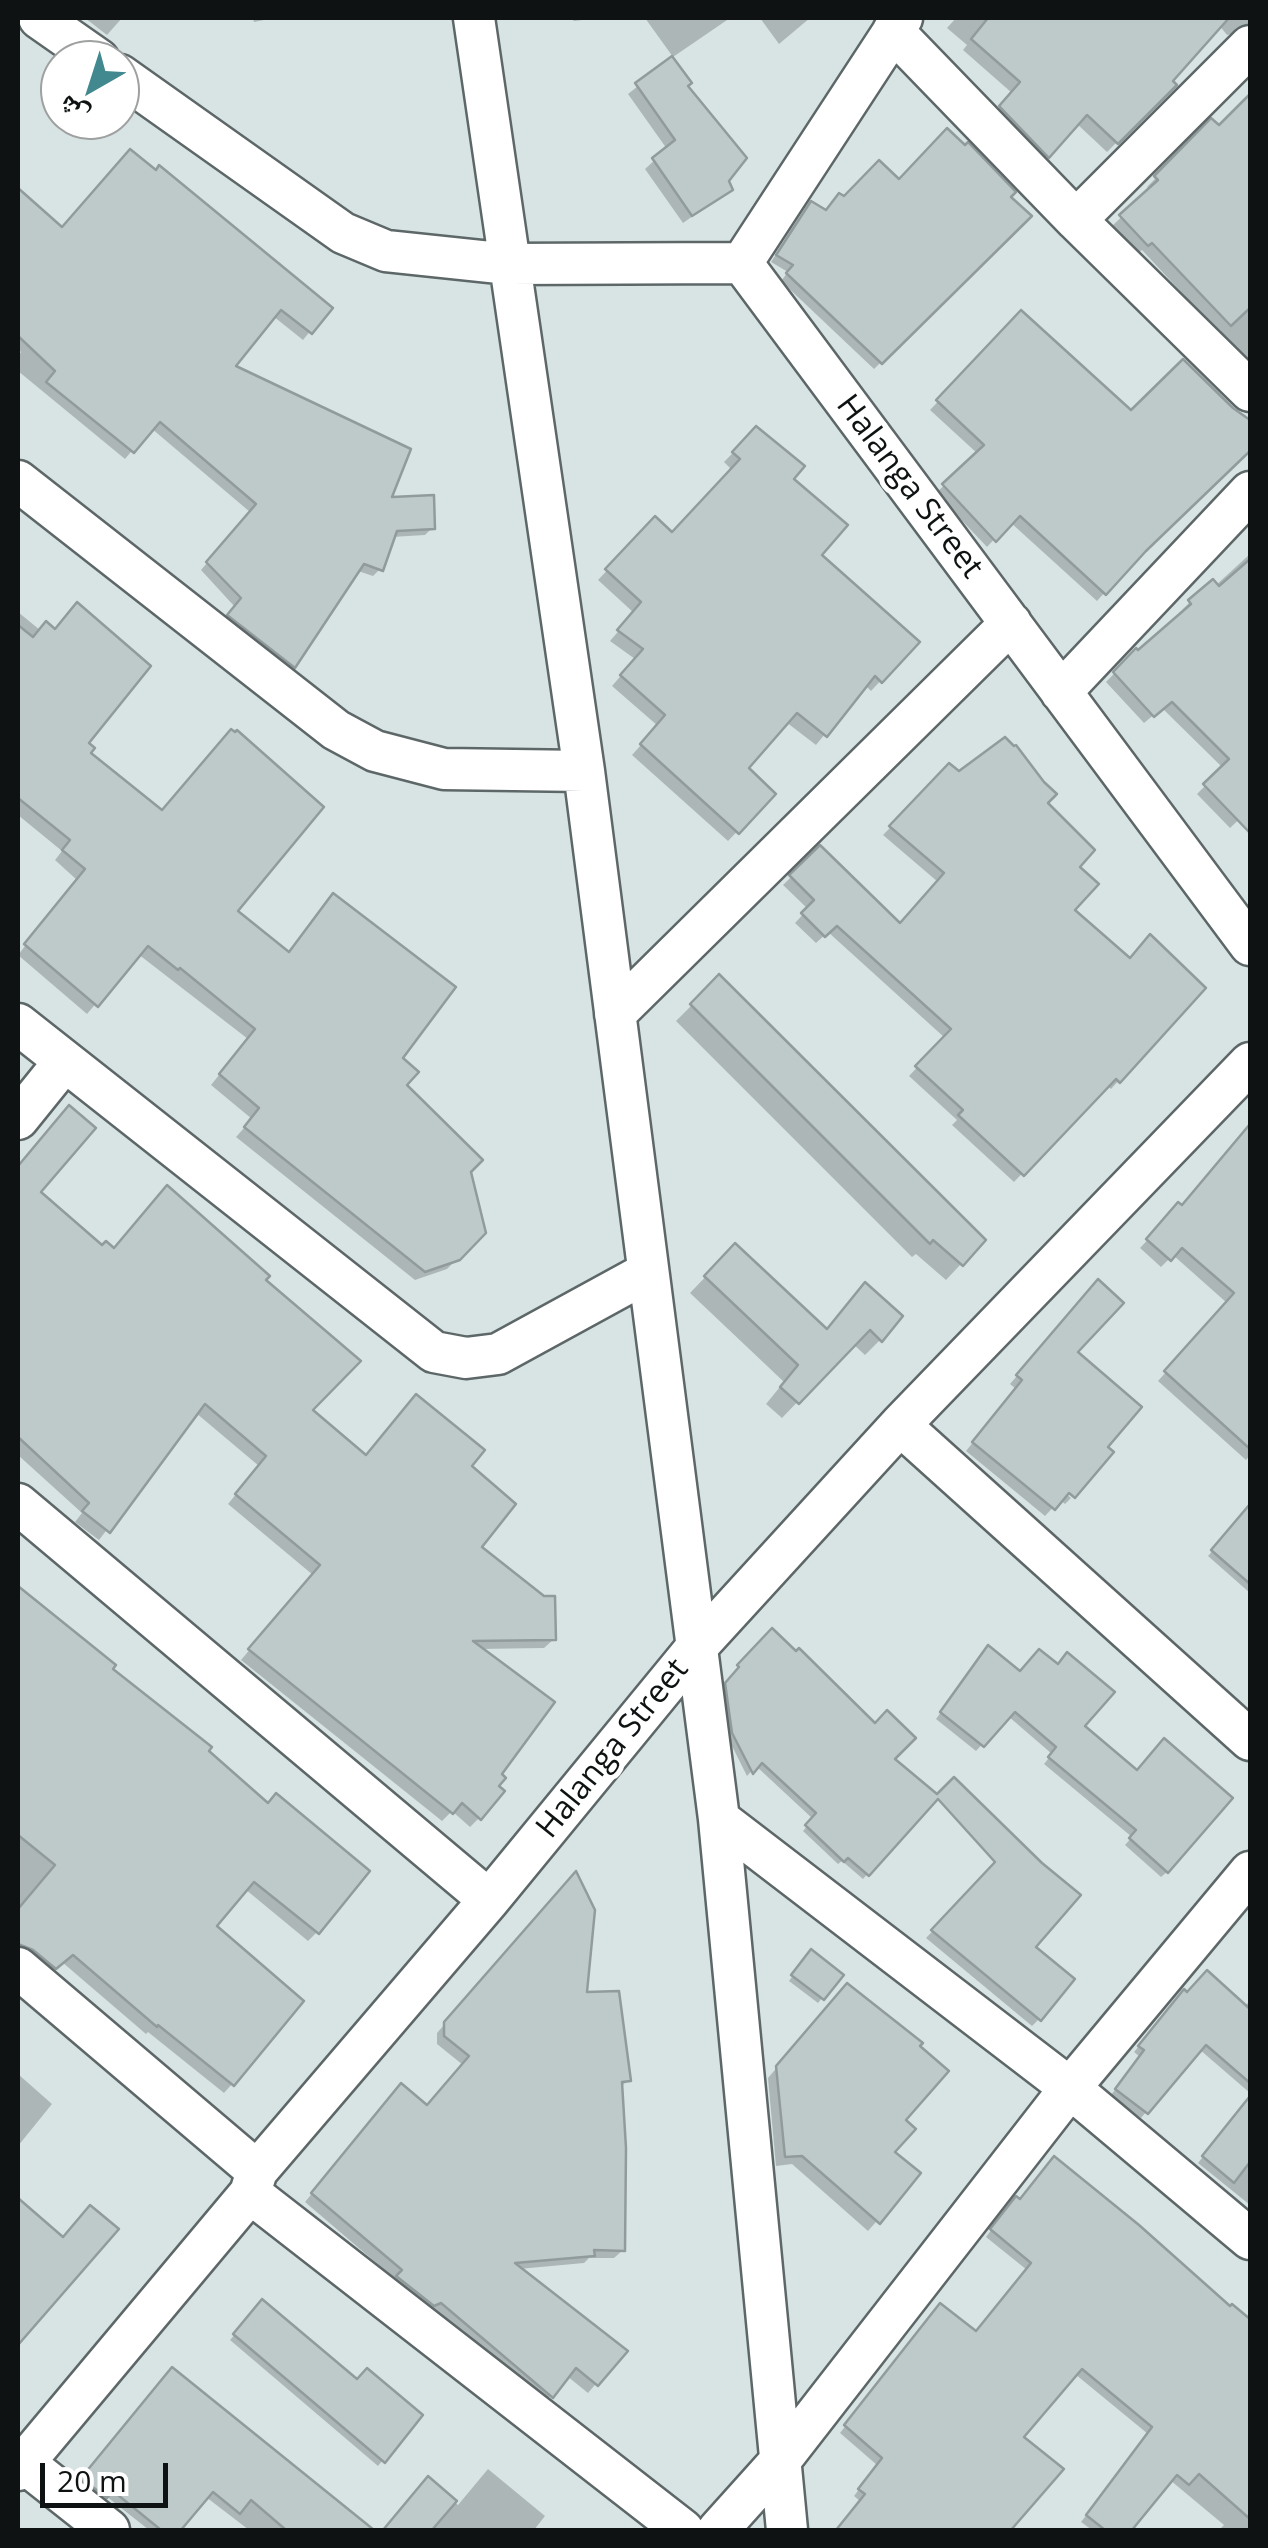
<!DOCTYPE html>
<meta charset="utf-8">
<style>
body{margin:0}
#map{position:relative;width:1268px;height:2548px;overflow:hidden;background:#d8e4e4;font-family:"Open Sans","Noto Naskh Arabic",sans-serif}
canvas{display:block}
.frame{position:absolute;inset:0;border:20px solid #0e1212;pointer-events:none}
.north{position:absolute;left:40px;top:40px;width:100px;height:100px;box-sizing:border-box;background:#fff;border:2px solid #9fa0a0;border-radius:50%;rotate:219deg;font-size:28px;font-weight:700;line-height:40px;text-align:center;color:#0e1212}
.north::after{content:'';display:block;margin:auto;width:35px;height:45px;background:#41898e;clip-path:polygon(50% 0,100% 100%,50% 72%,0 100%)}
.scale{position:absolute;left:40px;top:2463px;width:128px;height:45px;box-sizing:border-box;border:5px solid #0e1212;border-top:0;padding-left:12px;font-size:30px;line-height:35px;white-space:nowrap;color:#0e1212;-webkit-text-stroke:8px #fff;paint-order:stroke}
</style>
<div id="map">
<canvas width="1268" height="2548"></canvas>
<div class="frame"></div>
<div class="north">ش</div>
<div class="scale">20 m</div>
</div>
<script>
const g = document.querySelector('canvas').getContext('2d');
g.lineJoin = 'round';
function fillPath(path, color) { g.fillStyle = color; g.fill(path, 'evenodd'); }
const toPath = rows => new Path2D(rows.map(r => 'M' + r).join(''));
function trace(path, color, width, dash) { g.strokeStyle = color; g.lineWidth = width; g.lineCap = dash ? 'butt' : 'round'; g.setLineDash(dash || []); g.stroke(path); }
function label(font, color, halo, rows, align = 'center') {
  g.font = font + ' "Open Sans",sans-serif'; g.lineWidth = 10; g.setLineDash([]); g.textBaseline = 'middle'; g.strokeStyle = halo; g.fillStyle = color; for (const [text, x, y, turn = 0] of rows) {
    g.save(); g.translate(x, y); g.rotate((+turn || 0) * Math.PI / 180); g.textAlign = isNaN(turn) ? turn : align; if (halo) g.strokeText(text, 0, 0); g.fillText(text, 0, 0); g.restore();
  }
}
fillPath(toPath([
 [85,18,122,18,107,35],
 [253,18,274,18,254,22],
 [571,18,599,18,574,21],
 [645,18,730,18,673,57],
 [760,18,810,18,779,44],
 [956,18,1250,18,1250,24,1241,32,1227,35,1219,25,1169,81,1174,85,1107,152,1076,123,1038,166,991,117,1012,93,963,50,967,45,947,28],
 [671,60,730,190,683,223,645,169,667,149,628,94],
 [1250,97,1250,376,1204,323,1207,320,1142,250,1137,254,1112,226,1150,190,1147,187,1211,122,1219,129],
 [899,182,1007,197,1028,216,874,369,781,281,788,272,771,262,805,210,826,212,844,200],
 [18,194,62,230,329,308,303,340,273,316,232,367,389,500,432,528,425,535,392,537,380,569,373,576,358,571,286,673,222,623,235,607,201,570,250,512,151,428,125,459,18,371,18,356,21,352,18,349],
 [1021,314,1131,413,1183,362,1250,424,1250,448,1161,530,1097,601,1010,522,987,547,936,493,978,454,930,410],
 [756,429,790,480,819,555,916,643,871,691,865,685,816,745,786,722,746,768,773,794,728,841,632,755,658,726,612,686,635,659,610,641,634,613,598,580,655,520,672,535,732,470,724,462],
 [1250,554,1250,809,1230,828,1197,794,1223,768,1162,708,1144,723,1106,682,1136,651,1138,654,1184,613,1182,610,1190,602,1215,586],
 [18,612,40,630,88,753,235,911,400,1059,404,1085,468,1171,484,1232,447,1269,415,1280,236,1137,252,1119,211,1085,248,1039,138,954,87,1014,18,955,77,880,55,860,62,851,18,815],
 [950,766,959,774,1045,803,1076,867,1071,910,1130,960,1203,988,1111,1089,1106,1085,1014,1182,952,1125,957,1120,909,1076,945,1038,828,932,816,943,795,923,808,909,783,885,820,849,899,926,938,882,883,835],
 [719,978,961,1264,946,1280,916,1254,912,1257,676,1021],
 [60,1118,40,1190,52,1200,50,1203,102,1248,263,1280,309,1410,365,1458,469,1466,478,1548,554,1639,544,1648,480,1649,498,1775,479,1818,470,1827,452,1811,442,1821,241,1660,313,1575,228,1504,259,1466,196,1413,99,1540,75,1522,82,1513,18,1455,18,1168],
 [1222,1161,1250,1187,1250,1455,1246,1460,1158,1381,1227,1303,1173,1255,1161,1267,1140,1248],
 [735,1246,826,1331,850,1301,880,1340,865,1355,853,1344,782,1418,766,1404,784,1382,690,1293],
 [1091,1290,1075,1353,1058,1487,1071,1498,1065,1504,1060,1500,1045,1516,966,1451,1016,1389,1010,1384],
 [1245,1514,1250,1518,1250,1593,1208,1556],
 [18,1586,113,1665,110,1669,205,1751,317,1932,308,1941,245,1889,214,1927,232,2084,224,2093,148,2032,146,2034,62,1962,46,1976,18,1956],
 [772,1632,875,1726,892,1759,936,1797,863,1879,842,1861,838,1864,803,1831,813,1819,756,1766,747,1776,728,1738,722,1690,737,1673,734,1671],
 [982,1654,1081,1726,1137,1773,1167,1872,1161,1877,1125,1845,1132,1837,1044,1764,1052,1754,1008,1716,976,1751,936,1719],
 [1017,1842,1039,2019,1032,2026,926,1938],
 [568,1883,584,1995,628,2080,620,2088,623,2250,614,2258,589,2258,584,2263,519,2269,624,2351,588,2393,567,2376,543,2404,390,2286,395,2279,305,2202,393,2094,427,2108,463,2065,437,2044,437,2033],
 [807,1957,822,1998,818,2003,789,1981],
 [838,1996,903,2120,892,2153,918,2174,868,2231,792,2164,776,2166,768,2078],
 [1179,1998,1245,2007,1250,2000,1250,2093,1199,2049,1141,2118,1111,2095,1140,2057,1134,2052],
 [18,2074,52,2104,18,2146],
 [1250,2098,1250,2205,1198,2163],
 [18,2201,63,2240,32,2324,18,2312],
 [1010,2205,1230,2310,1232,2307,1250,2323,1250,2530,1219,2530,1224,2525,1170,2480,1129,2530,1092,2530,1081,2522,1148,2434,1075,2374,1020,2437,995,2520,987,2530,848,2530,842,2525,861,2502,854,2496,877,2465,840,2433,934,2312,975,2334,1027,2270,986,2237],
 [262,2303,357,2383,420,2416,378,2466,230,2340],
 [172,2371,370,2530,249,2530,206,2497,178,2530,149,2530,106,2496,100,2502,78,2485],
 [488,2469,545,2516,534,2530,385,2530,428,2480,458,2505]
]), '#0003');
const building = toPath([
 [988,18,1229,18,1173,81,1177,85,1118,144,1087,115,1049,158,999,106,1020,82,971,39,988,18],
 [672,56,692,83,688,86,747,158,729,181,733,190,692,216,652,158,675,140,635,83,672,56],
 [1250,94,1250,308,1231,326,1152,243,1148,246,1119,215,1158,180,1154,176,1211,118,1219,125,1250,94],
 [947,128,965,145,968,142,1016,192,1011,197,1032,216,882,364,786,273,793,265,776,255,811,201,826,210,839,193,844,196,879,160,899,179,947,128],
 [130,149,156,170,159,165,333,308,312,334,281,310,236,366,411,449,392,497,434,495,435,529,397,531,383,571,364,564,295,668,227,615,241,598,206,562,256,504,160,422,134,453,46,382,55,371,18,336,18,188,62,227,130,149],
 [1021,310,1131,410,1183,359,1233,408,1250,420,1250,451,1146,551,1106,595,1020,516,996,542,942,484,984,445,936,400,1021,310],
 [756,426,805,466,794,479,848,525,822,555,920,642,882,683,875,676,827,737,797,713,749,768,776,794,739,834,640,744,665,715,620,675,643,649,617,630,641,602,605,569,655,516,672,532,740,459,732,452,756,426],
 [1250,559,1250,833,1203,784,1229,759,1172,702,1154,717,1113,672,1136,648,1138,650,1191,604,1188,600,1213,579,1219,586,1250,559],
 [77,602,151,666,89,743,95,748,91,753,162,810,231,729,235,732,237,730,324,807,238,911,289,952,333,893,456,987,403,1058,419,1072,407,1085,483,1160,471,1172,486,1233,460,1260,425,1272,244,1127,259,1108,219,1074,255,1029,180,968,178,970,148,946,98,1007,24,944,85,869,62,850,70,840,18,798,18,625,33,637,46,621,55,629,77,602],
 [1005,737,1014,746,1016,745,1044,782,1057,794,1048,803,1095,850,1080,867,1099,884,1075,910,1130,958,1150,934,1206,988,1120,1083,1116,1079,1024,1176,958,1115,963,1110,915,1066,951,1029,837,926,825,937,801,913,814,900,789,875,820,845,900,923,944,873,889,826,949,763,959,771,1005,737],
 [719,974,986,1240,963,1266,933,1240,930,1244,690,1004,719,974],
 [69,1105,96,1128,41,1192,102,1245,106,1241,114,1248,167,1185,270,1276,266,1280,361,1361,313,1410,366,1455,416,1394,485,1450,472,1466,516,1504,482,1547,544,1596,555,1596,556,1640,473,1641,555,1702,502,1774,506,1778,499,1786,505,1791,481,1820,462,1803,453,1814,248,1649,320,1565,235,1494,266,1456,205,1404,110,1533,82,1511,89,1503,18,1437,18,1166,69,1105],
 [1250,1124,1250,1449,1164,1371,1234,1293,1182,1248,1171,1261,1146,1239,1178,1202,1182,1205,1250,1124],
 [735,1243,827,1329,865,1282,903,1316,882,1342,870,1330,799,1404,780,1387,798,1365,704,1276,735,1243],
 [1098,1279,1124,1303,1078,1352,1142,1407,1108,1447,1114,1452,1075,1498,1069,1493,1055,1510,972,1442,1022,1380,1016,1375,1098,1279],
 [1250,1504,1250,1584,1211,1550,1250,1504],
 [18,1586,116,1665,113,1669,212,1747,209,1751,268,1803,276,1793,370,1871,319,1934,254,1882,217,1926,304,2001,234,2086,158,2025,157,2027,73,1955,56,1969,33,1950,18,1944,18,1909,55,1865,18,1835,18,1586],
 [772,1628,796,1651,799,1648,875,1723,887,1710,916,1738,895,1759,937,1794,954,1777,1042,1863,1081,1895,1036,1947,1075,1979,1041,2021,931,1930,995,1862,938,1799,869,1876,848,1858,844,1862,805,1825,816,1813,762,1763,753,1774,732,1733,725,1683,739,1667,737,1665,772,1628],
 [988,1645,1020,1671,1039,1649,1058,1664,1067,1652,1115,1692,1085,1726,1137,1770,1164,1738,1233,1798,1168,1873,1129,1838,1136,1830,1048,1757,1056,1747,1015,1712,984,1747,940,1712,988,1645],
 [576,1871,595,1910,587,1992,619,1991,631,2081,622,2082,626,2148,625,2251,594,2250,595,2256,515,2263,628,2351,598,2386,576,2368,553,2398,441,2303,434,2306,396,2276,402,2270,311,2193,401,2083,427,2105,469,2056,444,2036,444,2022,576,1871],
 [811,1949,844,1975,824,2000,791,1975,811,1949],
 [1207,1970,1250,2009,1250,2083,1206,2045,1148,2114,1115,2089,1144,2050,1138,2046,1184,1989,1187,1992,1207,1970],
 [847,1983,923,2043,920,2046,949,2071,906,2120,916,2129,895,2152,921,2173,880,2224,802,2156,785,2157,776,2066,847,1983],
 [1250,2096,1250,2162,1234,2183,1202,2156,1250,2096],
 [1054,2156,1139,2225,1230,2306,1232,2304,1250,2319,1250,2519,1199,2474,1189,2485,1177,2475,1132,2530,1105,2530,1086,2515,1152,2427,1082,2369,1024,2437,1064,2469,1011,2530,836,2530,865,2494,858,2489,882,2458,844,2425,940,2303,976,2331,1031,2263,990,2229,1016,2196,1020,2199,1054,2156],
 [18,2198,63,2237,90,2205,119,2229,18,2345,18,2198],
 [262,2299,357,2379,367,2368,423,2415,385,2463,233,2334,262,2299],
 [172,2367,374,2530,286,2530,251,2500,240,2514,213,2492,181,2530,161,2530,113,2491,107,2498,81,2478,172,2367],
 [428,2476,457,2501,432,2530,383,2530,428,2476]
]);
fillPath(building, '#bec9ca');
trace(building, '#919b9c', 2.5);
const minor = toPath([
 [39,18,99,60],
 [474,18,584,771,719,1819,787,2530],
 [893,31,1076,220,1250,391],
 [120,75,343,233,386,251,509,264,742,263],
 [1076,220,1250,46],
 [742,263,1250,945],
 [742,263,902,18],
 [18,481,336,730,375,751,444,769,584,771],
 [1061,692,1250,492],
 [615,1014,1011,623],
 [18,1024,434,1352,466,1358,498,1354,648,1272],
 [18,1119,64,1062],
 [900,1425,1250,1740],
 [18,1504,489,1900],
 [719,1819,1070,2088,1250,2239],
 [18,1968,257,2171],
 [250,2193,683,2530],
 [18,2458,109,2530],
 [18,2470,250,2193,257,2171,489,1900,695,1649,900,1425,1250,1063],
 [718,2530,780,2461,1070,2088,1250,1872]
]);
trace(minor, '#5d6768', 45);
trace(minor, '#fff', 40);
label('32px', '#0e1212', '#fff', [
 ["Halanga Street",909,487,53],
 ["Halanga Street",613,1749,-51]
]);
</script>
